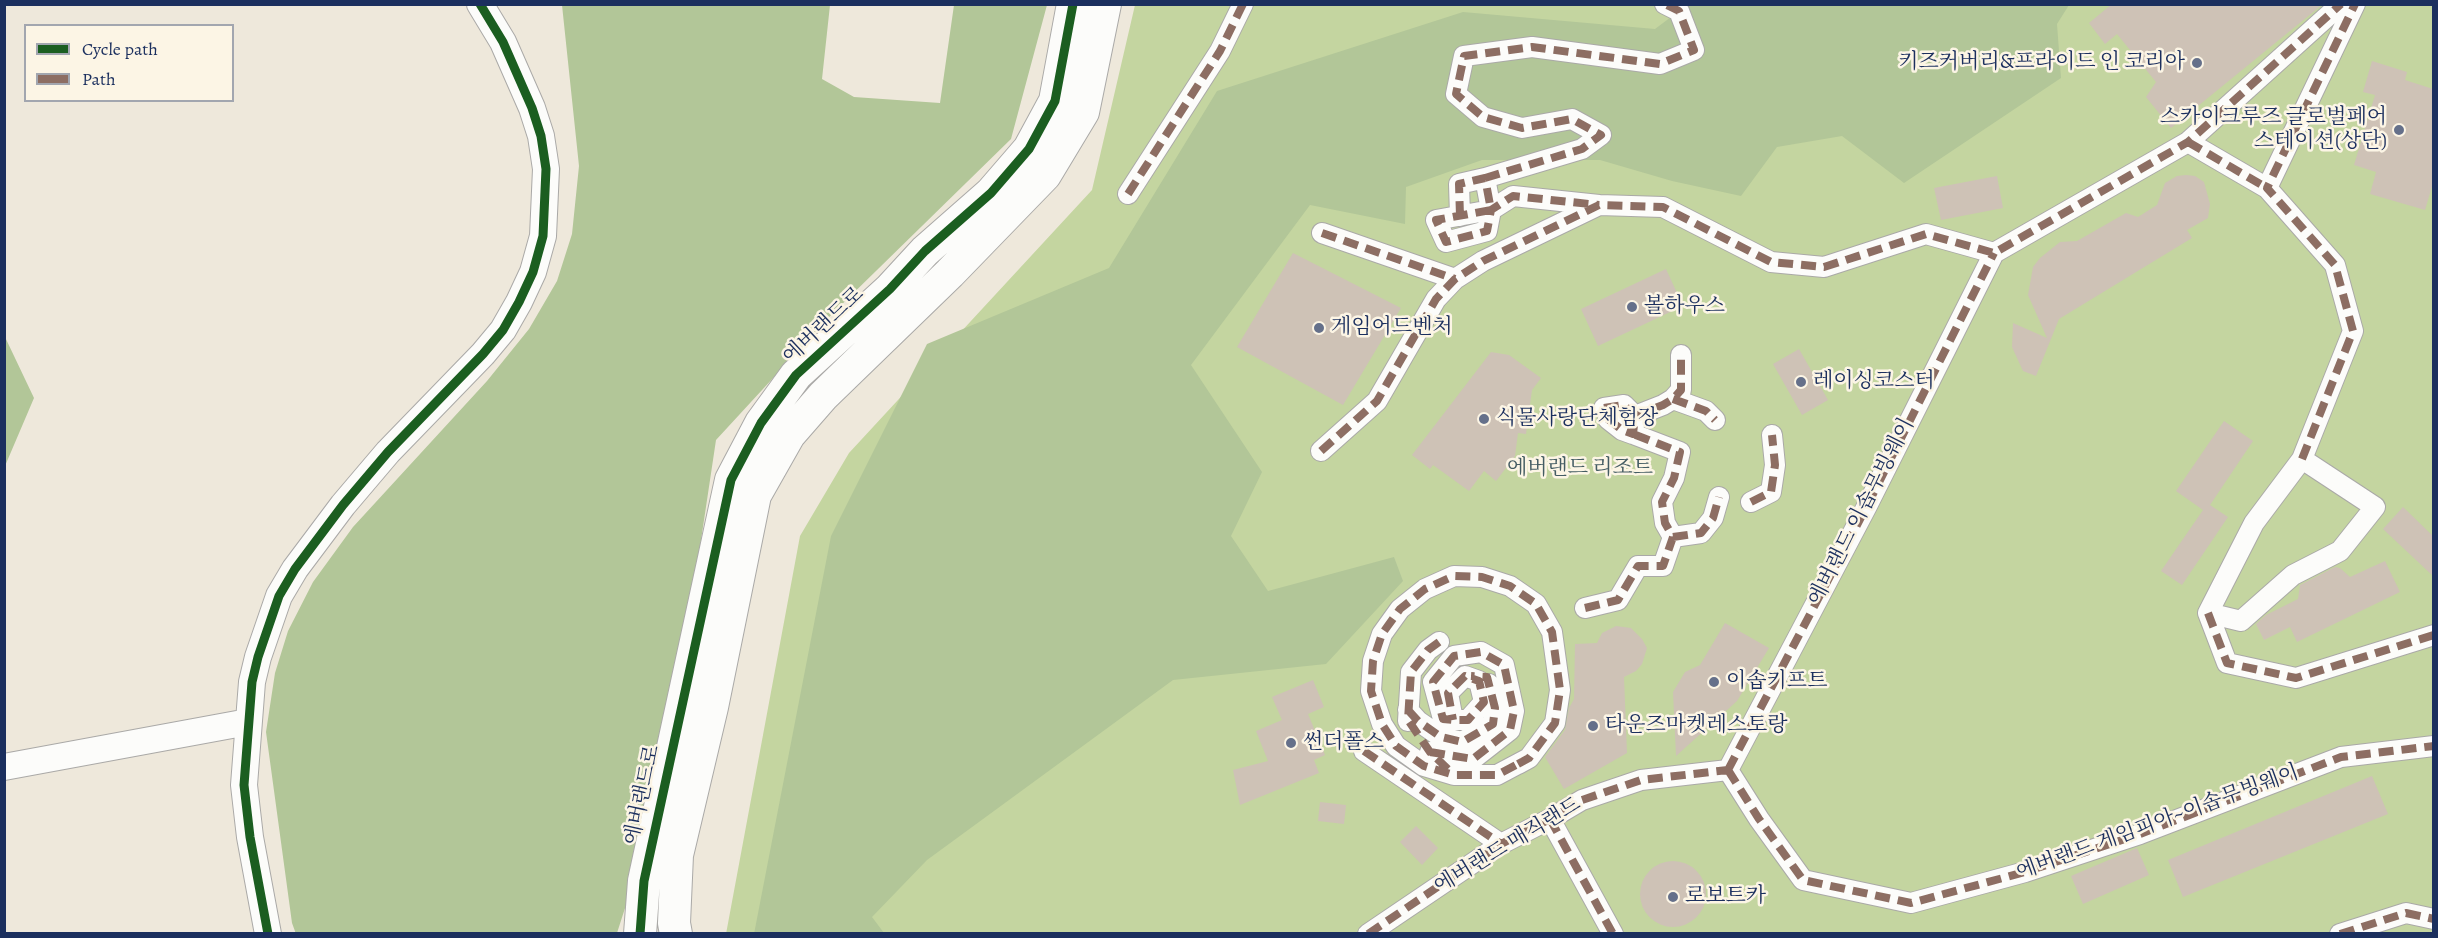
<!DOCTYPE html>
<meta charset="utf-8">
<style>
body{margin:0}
#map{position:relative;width:2438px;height:938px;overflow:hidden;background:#eee8db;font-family:Alegreya,serif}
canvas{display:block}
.frame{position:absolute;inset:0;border:6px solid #1b2f5e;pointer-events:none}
.legend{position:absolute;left:24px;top:24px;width:210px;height:78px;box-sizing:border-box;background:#fcf5e5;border:2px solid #a2a6af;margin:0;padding:8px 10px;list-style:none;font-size:18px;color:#1b2f5e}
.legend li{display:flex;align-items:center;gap:12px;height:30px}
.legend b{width:30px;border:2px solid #a2a6af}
</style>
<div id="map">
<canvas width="2438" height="938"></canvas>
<div class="frame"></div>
<ul class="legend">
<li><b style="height:8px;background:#1b5e20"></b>Cycle path</li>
<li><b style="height:8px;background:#8d6e63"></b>Path</li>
</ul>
</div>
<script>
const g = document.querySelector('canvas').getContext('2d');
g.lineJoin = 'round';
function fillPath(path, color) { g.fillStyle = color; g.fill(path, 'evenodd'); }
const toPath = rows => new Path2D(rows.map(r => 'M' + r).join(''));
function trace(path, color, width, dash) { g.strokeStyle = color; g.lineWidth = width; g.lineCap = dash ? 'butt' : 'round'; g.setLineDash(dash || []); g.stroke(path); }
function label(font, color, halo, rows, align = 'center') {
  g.font = font + ' Alegreya,"Noto Serif KR",serif'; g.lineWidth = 5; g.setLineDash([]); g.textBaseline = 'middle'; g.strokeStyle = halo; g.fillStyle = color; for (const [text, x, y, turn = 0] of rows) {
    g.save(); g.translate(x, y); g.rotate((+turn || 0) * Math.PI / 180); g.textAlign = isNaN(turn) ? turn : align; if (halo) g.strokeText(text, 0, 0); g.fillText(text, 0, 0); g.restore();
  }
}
fillPath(toPath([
 [1135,5,2433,5,2433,933,726,934,800,536,849,453,1092,190]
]), '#c4d5a0');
fillPath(toPath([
 [562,5,830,5,822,79,854,97,940,103,954,5,1047,5,1011,139,832,314,716,440,664,787,617,933,296,934,292,923,266,732,275,673,288,631,313,582,353,527,487,381,529,329,557,281,572,234,579,166],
 [1687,5,2069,5,2057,24,2061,78,1904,183,1842,136,1777,147,1741,196,1672,181,1600,160,1482,160,1406,187,1405,224,1310,205,1191,365,1262,472,1231,536,1268,591,1394,557,1403,581,1326,664,1173,680,927,860,872,917,884,933,754,934,831,536,927,344,1109,268,1217,91,1463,12,1655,29],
 [5,337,34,398,5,466]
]), '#b2c698');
fillPath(toPath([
 [2112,4,2323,4,2171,128,2146,97,2156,82,2117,34,2105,44,2089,23],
 [2372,61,2407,72,2405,80,2433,89,2433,183,2425,210,2370,194,2376,172,2354,165,2375,95,2363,92],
 [2186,175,2195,176,2204,182,2210,204,2208,218,2187,230,2192,238,2059,319,2036,376,2023,371,2012,347,2013,323,2047,338,2028,295,2033,267,2040,258,2060,242,2077,241,2126,213,2138,217,2157,205,2165,183,2177,176],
 [1997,176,2003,208,1941,220,1934,188],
 [1293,253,1401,308,1343,405,1237,347],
 [1666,269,1683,306,1598,346,1581,309],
 [1799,349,1828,400,1802,415,1773,364],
 [1491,352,1509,355,1541,378,1532,390,1526,434,1518,433,1515,456,1496,481,1484,471,1469,491,1433,465,1430,469,1412,455],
 [2224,421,2253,441,2210,505,2228,517,2182,585,2161,571,2203,510,2176,491],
 [2403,507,2433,536,2433,576,2383,529],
 [2385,561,2400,592,2297,642,2290,627,2264,640,2256,624,2266,615,2298,599,2300,585,2335,567,2340,568,2350,577],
 [1725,623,1769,648,1737,701,1676,756,1673,692,1685,672,1700,665],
 [1616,626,1631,628,1642,639,1647,648,1642,664,1636,671,1624,677,1627,753,1564,789,1545,757,1565,730,1569,708,1574,699,1575,644,1597,643,1602,633],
 [1313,680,1324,707,1308,714,1325,755,1314,760,1319,773,1240,805,1233,770,1268,761,1256,731,1282,720,1272,697],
 [2372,776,2388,814,2183,897,2168,860],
 [1320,802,1346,805,1344,824,1318,821],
 [1416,826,1438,848,1422,865,1400,842],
 [2137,848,2149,875,2083,904,2071,876],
 '1640 894a33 33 0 1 1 66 0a33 33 0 1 1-66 0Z'
]), '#cec2b6');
const pedestrian = toPath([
 [2188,142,2267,188],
 [1485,178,1582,149,1601,135,1572,119,1522,128,1483,117,1456,94,1464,56,1532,47,1660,64,1694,50,1679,11,1665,4],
 [1128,194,1220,51,1243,4],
 [1460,216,1459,184,1485,178,1491,210,1436,220,1446,242,1487,231,1491,210,1513,196,1599,205],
 [1322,233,1455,279],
 [1673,399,1706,411,1715,420],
 [1604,408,1624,405,1635,416,1633,434,1622,430,1608,419],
 [1635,416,1663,405,1673,399,1681,390,1681,355],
 [1321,451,1377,401,1436,299,1455,279,1483,261,1599,205,1663,207,1771,262,1824,267,1926,234,1994,253,2188,142,2341,4],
 [2302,459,2375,507,2340,551,2293,575,2241,621,2208,613,2254,523,2302,459,2353,331,2335,265,2267,188,2355,4],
 [1751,502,1771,492,1775,465,1772,435],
 [1673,537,1701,533,1713,518,1719,497],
 [1585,608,1618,600,1638,566,1663,566,1673,537,1665,523,1662,502,1674,478,1680,452,1633,434],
 [2208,613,2227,663,2296,678,2434,635],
 [1408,710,1418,721,1441,737,1462,742,1493,724,1495,708,1489,684],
 [1408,721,1411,672,1428,650,1439,642],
 [1364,751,1501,844],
 [1430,752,1473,759,1510,730,1514,711,1504,665,1481,652,1454,656,1433,682,1443,719,1453,720,1468,720,1484,702,1479,681,1465,676,1448,693,1453,720],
 [1518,764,1529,758,1555,723,1560,690,1552,632,1536,604,1510,586,1482,577,1454,576,1425,589,1400,609,1382,634,1373,661,1371,691,1382,724,1396,746,1424,766,1454,775,1497,775,1529,758],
 [1728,770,1759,819,1803,880,1911,903,2025,872,2140,834,2341,757,2434,746],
 [1728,770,1867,506,1994,253],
 [1550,819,1613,934],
 [1368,934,1501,844,1550,819,1582,800,1641,780,1728,770],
 [2340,934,2406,913,2434,919]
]);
const minor = toPath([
 [4,767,248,722],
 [268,934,250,837,244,785,252,682,258,657,279,596,295,569,343,505,388,452,483,354,503,330,519,302,533,272,543,236,546,169,541,136,532,108,503,42,480,4]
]);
const tertiary = toPath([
 [640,934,644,881,731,480,761,423,796,375,890,289,925,251,991,193,1029,149,1055,101,1073,4],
 [676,934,674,923,677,855,712,707,755,495,789,435,823,396,950,273,1045,175,1083,112,1105,4]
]);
trace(pedestrian, '#aaa9a7', 22);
trace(minor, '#aaa9a7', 28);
trace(tertiary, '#aaa9a7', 34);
trace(pedestrian, '#fcfcfa', 20);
trace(minor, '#fcfcfa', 26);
trace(tertiary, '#fcfcfa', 32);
trace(toPath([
 [2188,142,2267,188],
 [1485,178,1582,149,1601,135,1572,119,1522,128,1483,117,1456,94,1464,56,1532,47,1660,64,1694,50,1679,11,1665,4],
 [1128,194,1220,51,1243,4],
 [1460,216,1459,184,1485,178,1491,210,1436,220,1446,242,1487,231,1491,210,1513,196,1599,205],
 [1322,233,1455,279],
 [1673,399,1706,411,1715,420],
 [1604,408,1624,405,1635,416,1633,434,1622,430,1608,419],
 [1635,416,1663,405,1673,399,1681,390,1681,355],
 [1321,451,1377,401,1436,299,1455,279,1483,261,1599,205,1663,207,1771,262,1824,267,1926,234,1994,253,2188,142,2341,4],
 [2302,459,2353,331,2335,265,2267,188,2355,4],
 [1751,502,1771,492,1775,465,1772,435],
 [1673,537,1701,533,1713,518,1719,497],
 [1585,608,1618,600,1638,566,1663,566,1673,537,1665,523,1662,502,1674,478,1680,452,1633,434],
 [2208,613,2227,663,2296,678,2434,635],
 [1439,642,1428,650,1411,672,1408,720,1430,752,1452,773],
 [1408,710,1418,721,1441,737,1462,742,1493,724,1495,708,1487,677,1471,676],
 [1364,751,1501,844],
 [1430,752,1473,759,1510,730,1514,711,1504,665,1481,652,1454,656,1433,682,1443,719,1453,720,1468,720,1484,702,1479,681,1465,676,1448,693,1453,720],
 [1518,764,1529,758,1555,723,1560,690,1552,632,1536,604,1510,586,1482,577,1454,576,1425,589,1400,609,1382,634,1373,661,1371,691,1382,724,1396,746,1424,766,1454,775,1497,775,1529,758],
 [1728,770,1759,819,1803,880,1911,903,2025,872,2140,834,2341,757,2434,746],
 [1728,770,1867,506,1994,253],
 [1550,819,1613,934],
 [1368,934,1501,844,1550,819,1582,800,1641,780,1728,770],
 [2340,934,2406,913,2434,919]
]), '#8d6e63', 8, [15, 8]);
trace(toPath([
 [268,934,250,837,244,785,252,682,258,657,279,596,295,569,343,505,388,452,483,354,503,330,519,302,533,272,543,236,546,169,541,136,532,108,503,42,480,4],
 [640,934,644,881,731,480,761,423,796,375,890,289,925,251,991,193,1029,149,1055,101,1073,4]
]), '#1b5e20', 9);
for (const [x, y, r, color] of [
 [2197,63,6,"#65708a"],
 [2399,130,6,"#65708a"],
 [1632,307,6,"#65708a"],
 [1319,328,6,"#65708a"],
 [1801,382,6,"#65708a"],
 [1484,419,6,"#65708a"],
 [1714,682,6,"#65708a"],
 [1593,726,6,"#65708a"],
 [1291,743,6,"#65708a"],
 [1673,897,6,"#65708a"]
]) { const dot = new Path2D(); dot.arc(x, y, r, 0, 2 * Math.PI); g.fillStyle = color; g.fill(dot); trace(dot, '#fcf5e5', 2); }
label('21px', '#1b2f5e', '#fcf5e5', [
 ["키즈커버리&프라이드 인 코리아",2185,63,"right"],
 ["스카이크루즈 글로벌페어",2387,118,"right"],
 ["스테이션(상단)",2387,142,"right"],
 ["볼하우스",1644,307],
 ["게임어드벤처",1331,328],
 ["레이싱코스터",1813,382],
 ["식물사랑단체험장",1496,419],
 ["이솝키프트",1726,682],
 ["타운즈마켓레스토랑",1605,726],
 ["썬더폴스",1303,743],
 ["로보트카",1685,897]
], 'left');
label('21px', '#1b2f5e', '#fcf5e5', [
 ["에버랜드로",824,326,-43],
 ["에버랜드 이솝무빙웨이",1862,512,-63],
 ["에버랜드로",643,795,-78],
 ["에버랜드 게임피아~이솝무빙웨이",2158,823,-20],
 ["에버랜드 매직랜드",1508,846,-31]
]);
label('21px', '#445c63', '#fcf5e5', [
 ["에버랜드 리조트",1580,469]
]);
</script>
